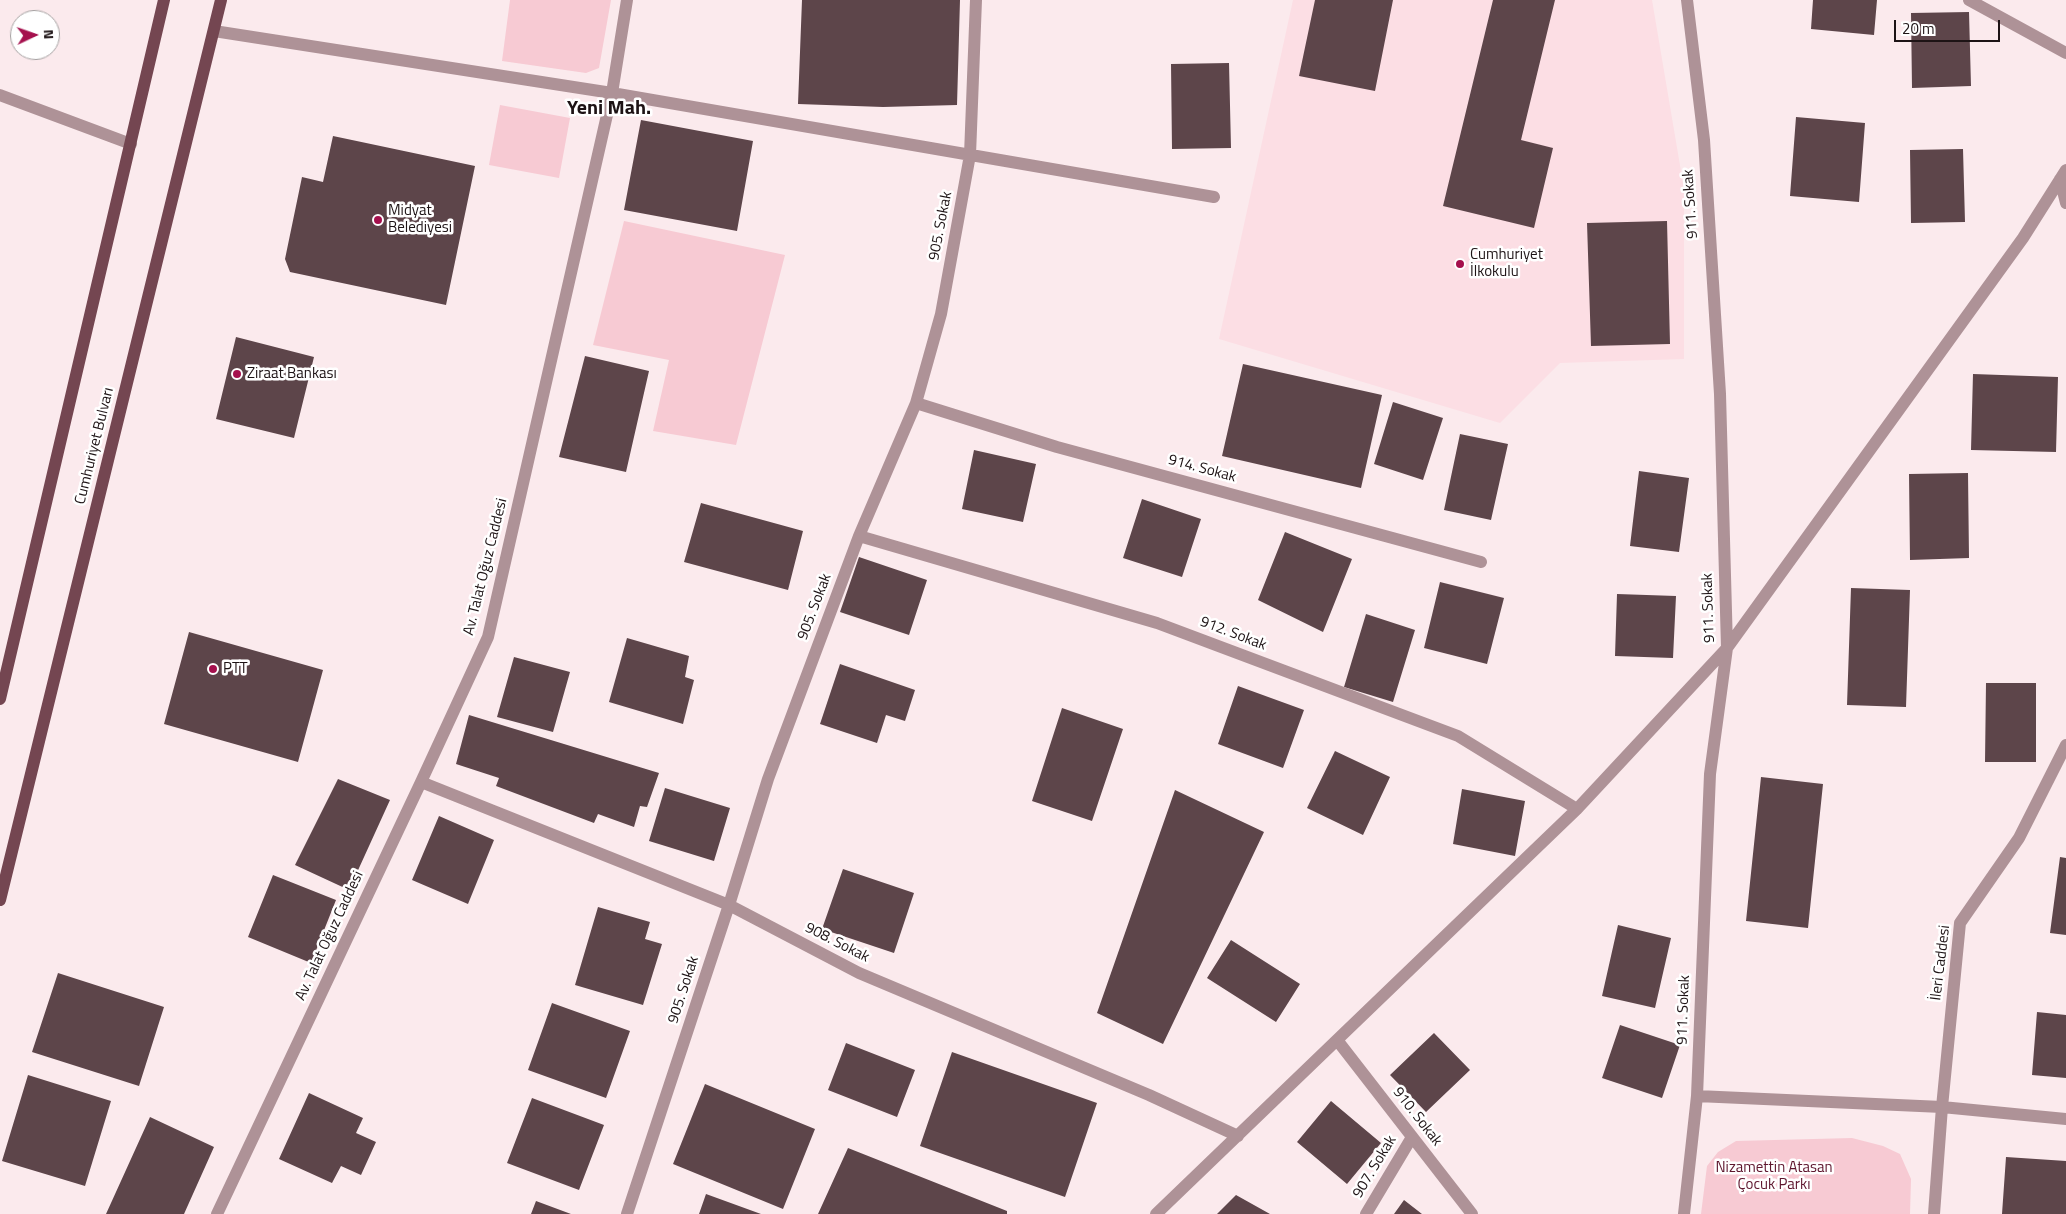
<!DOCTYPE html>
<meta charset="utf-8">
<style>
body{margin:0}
#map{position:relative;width:2066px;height:1214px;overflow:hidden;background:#fbeaed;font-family:"Titillium Web",sans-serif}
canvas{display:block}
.north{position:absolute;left:10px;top:10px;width:50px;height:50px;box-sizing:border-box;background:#fff;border:1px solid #a5a1a1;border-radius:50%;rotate:87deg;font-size:14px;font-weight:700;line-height:20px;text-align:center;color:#1d1315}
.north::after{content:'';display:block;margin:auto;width:18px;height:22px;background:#a5104d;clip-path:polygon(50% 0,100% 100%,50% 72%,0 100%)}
.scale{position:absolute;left:1894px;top:20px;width:106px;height:22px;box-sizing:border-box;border:2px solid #1d1315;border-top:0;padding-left:6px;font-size:15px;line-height:18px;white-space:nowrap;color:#1d1315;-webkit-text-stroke:4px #fff;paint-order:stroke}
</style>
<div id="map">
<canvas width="2066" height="1214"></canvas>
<div class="north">N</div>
<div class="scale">20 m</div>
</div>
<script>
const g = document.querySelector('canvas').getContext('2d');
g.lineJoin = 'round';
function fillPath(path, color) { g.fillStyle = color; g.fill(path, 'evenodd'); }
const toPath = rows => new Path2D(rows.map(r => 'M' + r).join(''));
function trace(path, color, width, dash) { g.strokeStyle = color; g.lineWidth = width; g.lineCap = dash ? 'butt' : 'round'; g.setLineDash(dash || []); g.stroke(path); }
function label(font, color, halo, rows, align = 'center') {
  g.font = font + ' "Titillium Web",sans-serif'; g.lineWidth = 5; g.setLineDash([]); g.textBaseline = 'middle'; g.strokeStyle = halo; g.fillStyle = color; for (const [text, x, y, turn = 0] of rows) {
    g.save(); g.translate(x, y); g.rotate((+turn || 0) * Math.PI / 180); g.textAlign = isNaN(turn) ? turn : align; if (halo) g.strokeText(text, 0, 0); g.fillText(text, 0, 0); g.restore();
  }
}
fillPath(toPath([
 [1293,0,1652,0,1684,189,1684,359,1560,363,1500,423,1219,339]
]), '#fcdee4');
fillPath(toPath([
 [510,0,611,0,599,68,586,73,502,61],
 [500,105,570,118,559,178,489,165],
 [624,221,785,255,736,445,653,431,669,360,593,345],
 [1852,1138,1883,1146,1900,1154,1911,1179,1910,1214,1701,1214,1707,1166,1718,1152,1736,1141]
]), '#f7cad3');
fillPath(toPath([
 [802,0,960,0,957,105,883,107,798,104],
 [1315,0,1393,0,1375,91,1299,76],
 [1493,0,1555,0,1521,140,1553,148,1534,228,1443,206],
 [1813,0,1877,0,1874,35,1811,29],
 [1969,12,1971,86,1912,88,1911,13],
 [1229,63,1231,148,1172,149,1171,64],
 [1796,117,1865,123,1859,202,1790,196],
 [641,120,753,141,737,231,624,210],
 [333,136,475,166,446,305,290,272,285,259,302,177,323,182],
 [1963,149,1965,222,1911,223,1910,150],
 [1667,221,1670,344,1591,346,1587,223],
 [236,337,314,357,294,438,216,419],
 [585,356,649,371,626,472,559,457],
 [1243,364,1382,395,1361,488,1222,456],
 [1973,374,2058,377,2056,452,1971,450],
 [1393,402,1443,418,1423,480,1374,464],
 [1460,434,1508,444,1491,520,1444,510],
 [974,450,1036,464,1023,522,962,509],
 [1639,471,1689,478,1679,552,1630,546],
 [1968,473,1969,558,1910,560,1909,474],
 [1142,499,1201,519,1182,577,1123,558],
 [701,503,803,531,788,590,684,562],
 [1285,532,1352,559,1323,632,1258,600],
 [859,557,927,580,909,635,840,612],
 [1440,582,1504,598,1487,664,1424,648],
 [1851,588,1910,590,1906,707,1847,705],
 [1617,594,1676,596,1673,658,1615,656],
 [1366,614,1415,630,1393,702,1344,687],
 [189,632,323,670,298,762,164,724],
 [627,638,689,656,685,677,694,680,683,724,609,702],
 [514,657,570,672,553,732,497,717],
 [840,664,915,690,905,721,886,715,877,743,820,724],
 [1986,683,2036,683,2036,762,1985,762],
 [1238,686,1304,710,1283,768,1218,744],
 [1062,708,1123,729,1092,821,1032,801],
 [469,715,659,773,647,807,640,806,634,827,598,814,594,823,496,786,499,778,456,764],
 [1335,751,1390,777,1363,835,1307,808],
 [1761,777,1823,784,1808,928,1746,921],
 [338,779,390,800,349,890,295,865],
 [665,788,730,808,714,861,649,841],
 [1462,789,1525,801,1515,856,1453,844],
 [1175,790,1264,832,1163,1044,1097,1013],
 [439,816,494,840,468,904,412,880],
 [2060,857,2066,858,2066,935,2050,933],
 [843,869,914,893,894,953,822,929],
 [273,875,336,900,311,963,248,937],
 [598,907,650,922,645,939,662,944,643,1005,575,985],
 [1618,925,1671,938,1655,1008,1602,996],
 [1231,940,1300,984,1276,1022,1207,978],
 [58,973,164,1007,139,1086,32,1052],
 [552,1003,630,1031,606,1098,528,1070],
 [2037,1012,2066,1015,2066,1078,2032,1075],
 [1620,1025,1680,1045,1662,1098,1602,1078],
 [1434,1033,1470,1070,1426,1112,1390,1075],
 [846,1043,915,1070,897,1117,828,1090],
 [952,1052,1097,1103,1065,1197,920,1146],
 [28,1075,111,1101,85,1186,2,1161],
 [705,1084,815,1129,783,1209,673,1164],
 [309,1093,363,1118,356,1133,376,1142,361,1175,341,1166,332,1183,279,1159],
 [532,1098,604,1125,579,1190,507,1163],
 [1331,1101,1381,1143,1347,1184,1297,1142],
 [150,1117,214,1147,184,1214,106,1214],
 [848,1148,1007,1211,1007,1214,818,1214],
 [2006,1157,2066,1161,2066,1214,2002,1214],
 [706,1194,761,1214,699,1214],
 [1236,1195,1270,1214,1217,1214],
 [1404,1200,1422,1214,1394,1214],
 [536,1201,571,1214,531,1214]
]), '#5d454a');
trace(toPath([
 [1969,0,2066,53],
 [214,31,612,93,1214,197],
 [0,95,131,144],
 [2060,179,2066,203],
 [916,403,1057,447,1481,562],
 [859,536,1157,623,1458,736,1577,809],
 [421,782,729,905,859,973,1149,1095,1238,1136],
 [1337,1040,1472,1214],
 [1697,1096,1942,1107,2066,1119],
 [217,1214,421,782,488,637,612,93,627,0],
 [627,1214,729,905,768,779,859,536,916,403,941,314,970,155,976,0],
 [1156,1214,1577,809,1727,648,2023,238,2066,170],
 [1366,1214,1412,1137],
 [1684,1214,1697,1096,1710,774,1727,648,1720,394,1704,140,1687,0],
 [1934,1214,1942,1107,1960,923,2019,838,2066,745]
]), '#ae9297', 12);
trace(toPath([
 [0,699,164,0],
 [0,900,221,0]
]), '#744651', 12);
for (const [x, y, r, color] of [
 [378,220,5,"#a5104d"],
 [1460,264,5,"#a5104d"],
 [237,374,5,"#a5104d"],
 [213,669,5,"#a5104d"]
]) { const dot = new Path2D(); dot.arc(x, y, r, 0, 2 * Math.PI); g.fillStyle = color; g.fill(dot); trace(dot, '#fff', 2); }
label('15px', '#1d1315', '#fff', [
 ["911. Sokak",1691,204,-94],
 ["905. Sokak",941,226,-79],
 ["Cumhuriyet Bulvarı",95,446,-76],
 ["914. Sokak",1202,469,15],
 ["Av. Talat Oğuz Caddesi",486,567,-76],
 ["905. Sokak",815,607,-69],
 ["911. Sokak",1709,608,-92],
 ["912. Sokak",1233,634,21],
 ["Av. Talat Oğuz Caddesi",330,936,-65],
 ["908. Sokak",837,943,27],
 ["İleri Caddesi",1941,963,-83],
 ["905. Sokak",684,990,-72],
 ["911. Sokak",1684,1010,-88],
 ["910. Sokak",1417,1117,52],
 ["907. Sokak",1375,1167,-59]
]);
label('15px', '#1d1315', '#fff', [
 ["Midyat",388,211],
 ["Belediyesi",388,228],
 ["Cumhuriyet",1470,255],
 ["İlkokulu",1470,272],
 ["Ziraat Bankası",247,374],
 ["PTT",223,669]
], 'left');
label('15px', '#5e162e', '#fff', [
 ["Nizamettin Atasan",1774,1168],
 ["Çocuk Parkı",1774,1185]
]);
label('bold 20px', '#1d1315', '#fff', [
 ["Yeni Mah.",609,109]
]);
</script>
